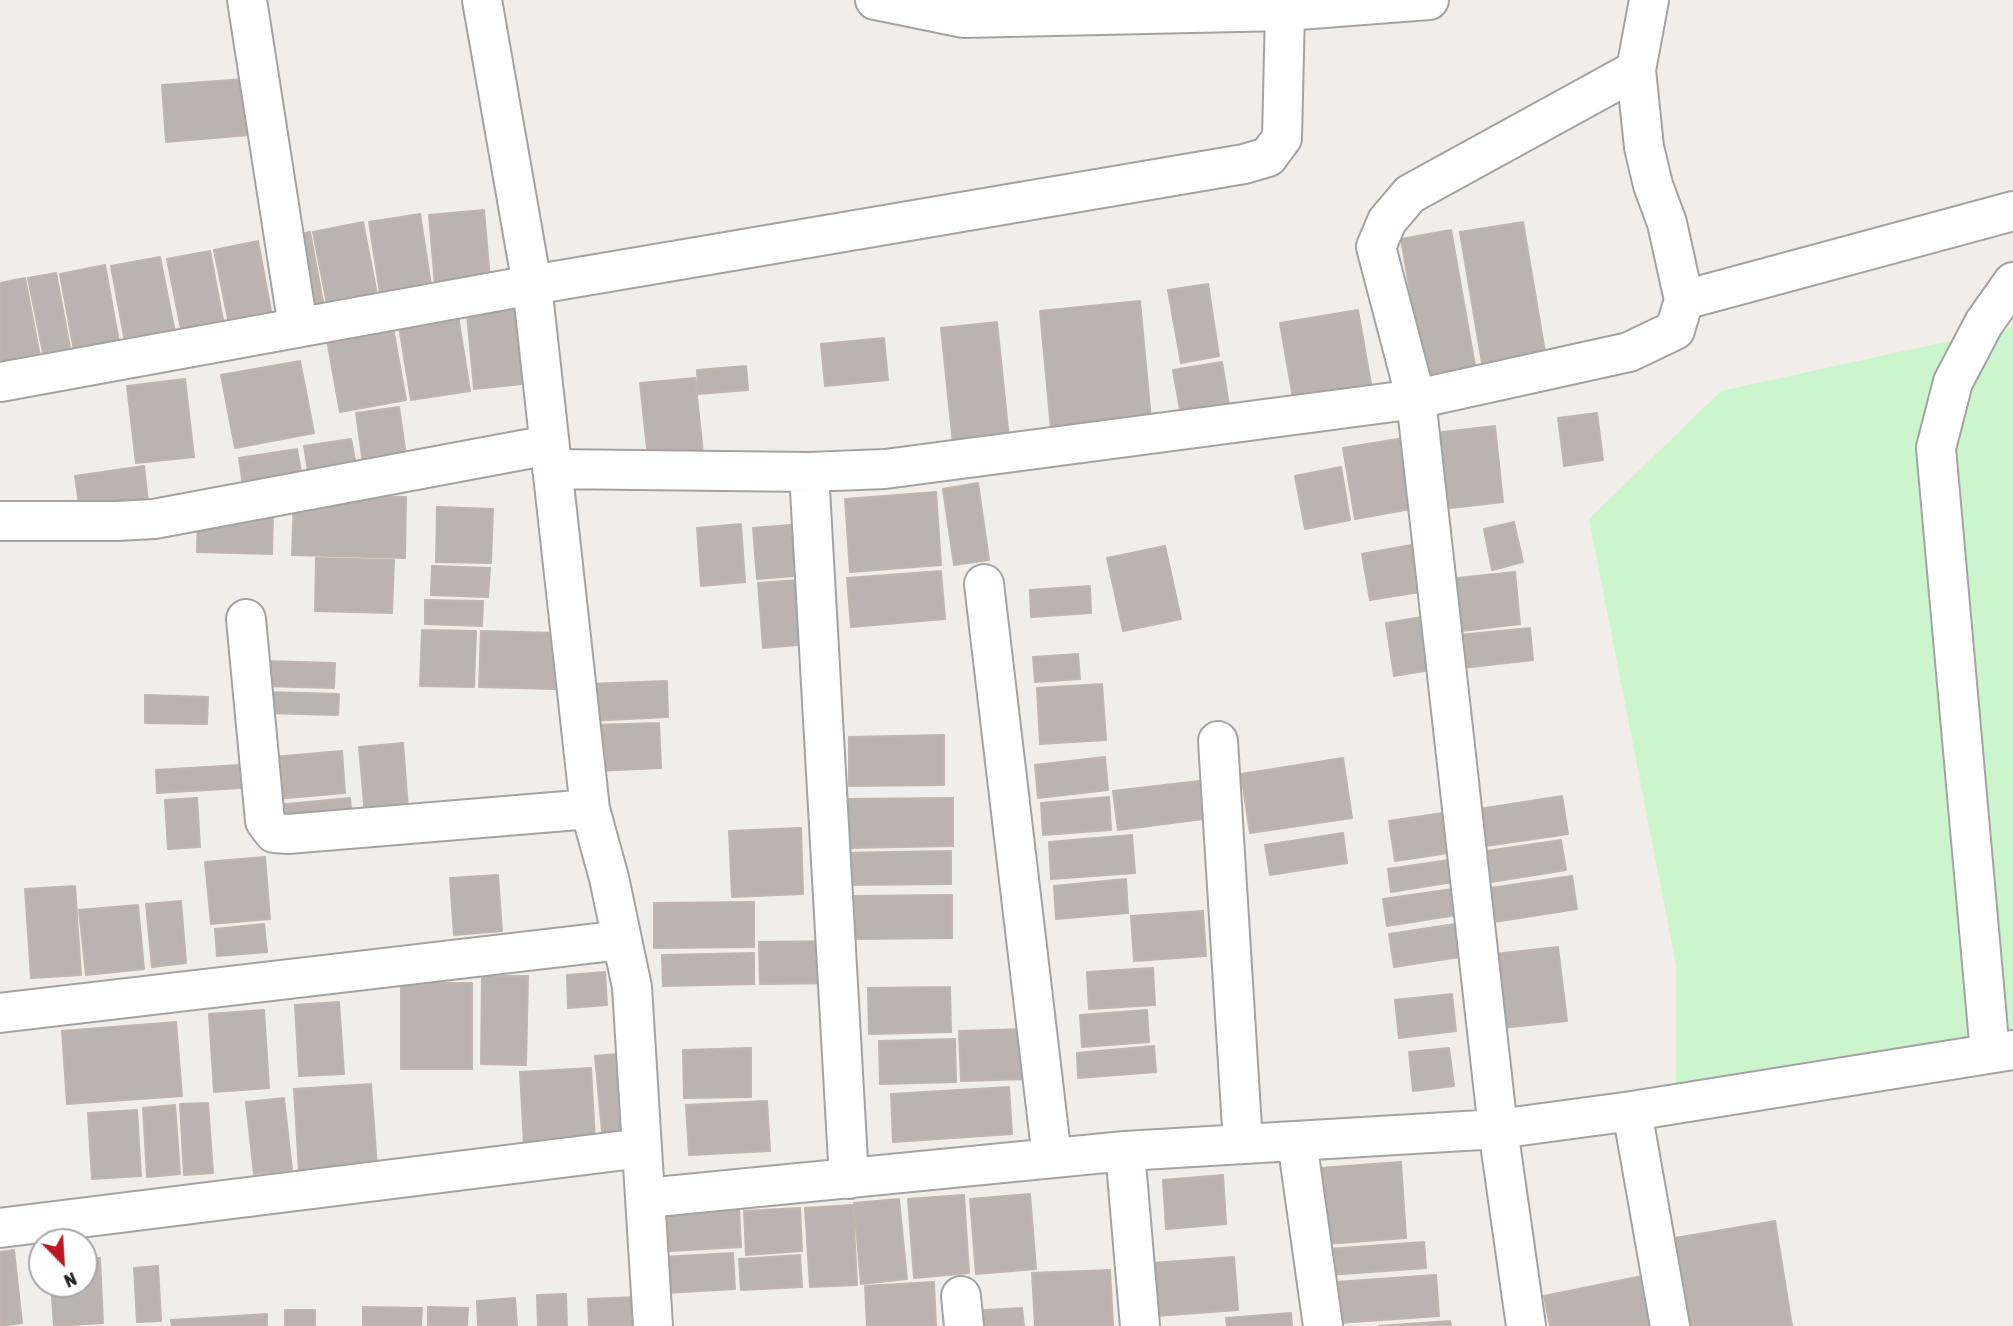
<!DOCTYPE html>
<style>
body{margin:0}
#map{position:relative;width:2013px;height:1326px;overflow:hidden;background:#f1eeea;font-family:"Asap Condensed",sans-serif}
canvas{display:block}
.north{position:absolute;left:28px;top:1228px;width:70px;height:70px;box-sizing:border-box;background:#fff;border:2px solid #a7a7a7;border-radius:50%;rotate:156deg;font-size:19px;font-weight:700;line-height:28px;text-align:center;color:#222}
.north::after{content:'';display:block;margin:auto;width:24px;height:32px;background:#bf1521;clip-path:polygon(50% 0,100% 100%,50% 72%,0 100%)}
</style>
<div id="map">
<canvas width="2013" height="1326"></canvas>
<div class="north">N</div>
</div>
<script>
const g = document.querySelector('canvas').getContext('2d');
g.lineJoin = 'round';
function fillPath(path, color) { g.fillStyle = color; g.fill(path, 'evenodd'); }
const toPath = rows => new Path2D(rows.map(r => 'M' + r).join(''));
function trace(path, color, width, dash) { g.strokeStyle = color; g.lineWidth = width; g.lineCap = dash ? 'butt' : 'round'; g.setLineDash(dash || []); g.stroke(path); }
fillPath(toPath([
 [2013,327,2013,1040,1676,1102,1676,965,1589,519,1721,391]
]), '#cdf5cd');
const building = toPath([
 [245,79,249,135,166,142,162,85,245,79],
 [484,210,490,279,435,285,429,215,484,210],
 [420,214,431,285,380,293,369,222,420,214],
 [363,222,377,294,327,304,313,232,363,222],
 [1523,222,1547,364,1484,375,1460,232,1523,222],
 [1451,230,1477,377,1426,386,1401,239,1451,230],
 [310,232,323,302,290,308,278,239,310,232],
 [258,241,271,311,228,319,214,250,258,241],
 [210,251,223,320,181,329,167,259,210,251],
 [160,257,175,333,125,342,111,266,160,257],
 [105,265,119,342,74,351,60,274,105,265],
 [56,273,71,353,44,358,28,278,56,273],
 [25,278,40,356,0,363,0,283,25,278],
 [1208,284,1219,356,1181,363,1168,290,1208,284],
 [1140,301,1152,430,1052,440,1040,311,1140,301],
 [525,308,532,383,474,389,467,314,525,308],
 [1358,310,1372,390,1294,404,1280,323,1358,310],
 [458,316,470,391,411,400,399,326,458,316],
 [997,322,1009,438,953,444,941,328,997,322],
 [393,328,406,400,340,412,327,340,393,328],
 [884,338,888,380,825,386,821,344,884,338],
 [300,361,314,433,235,448,221,375,300,361],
 [1222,362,1230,412,1182,421,1173,370,1222,362],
 [746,366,748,390,698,394,697,370,746,366],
 [695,378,704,462,649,468,640,383,695,378],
 [185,379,194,457,136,463,127,386,185,379],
 [399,407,407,463,364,470,356,413,399,407],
 [1597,413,1603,460,1564,466,1558,418,1597,413],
 [1495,426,1503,502,1442,509,1434,433,1495,426],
 [1410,437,1422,507,1355,519,1343,448,1410,437],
 [351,439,357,470,309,477,304,446,351,439],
 [297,449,302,478,243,486,239,458,297,449],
 [144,466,148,502,80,511,75,476,144,466],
 [1341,467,1350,520,1305,529,1295,476,1341,467],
 [978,483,989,560,954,565,943,489,978,483],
 [936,492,941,565,850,572,845,499,936,492],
 [294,494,406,497,405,558,292,555,294,494],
 [437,507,493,509,491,563,436,562,437,507],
 [198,511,273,513,272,554,197,552,198,511],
 [1514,522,1523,562,1492,570,1484,529,1514,522],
 [741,524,745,582,701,586,697,528,741,524],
 [803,524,806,575,757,579,753,528,803,524],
 [1417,544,1426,591,1370,600,1362,554,1417,544],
 [1165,546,1181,619,1123,631,1107,558,1165,546],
 [316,558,394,560,392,613,315,611,316,558],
 [432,566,490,568,488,597,431,595,432,566],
 [941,571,945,619,851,627,847,578,941,571],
 [1515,572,1520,624,1462,631,1457,578,1515,572],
 [815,579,820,643,763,648,758,583,815,579],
 [1090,586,1091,613,1031,617,1030,590,1090,586],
 [425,600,483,601,482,626,425,624,425,600],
 [1428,616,1437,669,1394,676,1386,623,1428,616],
 [1530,628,1533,660,1462,668,1459,635,1530,628],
 [422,630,476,631,474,687,420,686,422,630],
 [481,631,556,633,555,689,479,687,481,631],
 [1078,654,1080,679,1035,682,1033,657,1078,654],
 [263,661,335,663,334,688,262,686,263,661],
 [667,681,668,717,589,721,588,684,667,681],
 [1102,684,1106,740,1040,744,1037,688,1102,684],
 [265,692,339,694,338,715,264,713,265,692],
 [145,695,208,697,207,724,145,723,145,695],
 [659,723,661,768,595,771,593,725,659,723],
 [944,735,944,785,849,786,849,737,944,735],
 [403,743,409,822,366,826,359,747,403,743],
 [342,751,345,793,264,800,261,758,342,751],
 [1105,757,1108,790,1038,798,1035,765,1105,757],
 [1343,758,1352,818,1250,833,1241,774,1343,758],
 [240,765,241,788,157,793,156,770,240,765],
 [1199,781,1203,819,1118,830,1113,791,1199,781],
 [1562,796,1568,834,1479,847,1473,810,1562,796],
 [1109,797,1111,830,1043,835,1041,803,1109,797],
 [197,798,200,847,168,849,165,800,197,798],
 [350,798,353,829,268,837,266,806,350,798],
 [953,798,953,846,846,848,845,799,953,798],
 [1456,811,1462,851,1395,861,1389,821,1456,811],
 [801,828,803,894,732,897,729,831,801,828],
 [1343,833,1347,863,1270,875,1265,845,1343,833],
 [1132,835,1135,873,1051,879,1049,842,1132,835],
 [1561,840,1566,870,1485,883,1480,852,1561,840],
 [951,851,951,884,842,885,842,853,951,851],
 [265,857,270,919,211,924,205,862,265,857],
 [1456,859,1459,881,1391,892,1388,869,1456,859],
 [498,875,502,931,454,935,450,878,498,875],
 [1572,876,1577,909,1494,922,1490,888,1572,876],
 [1126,879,1128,913,1056,919,1054,886,1126,879],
 [75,886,81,975,31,978,25,889,75,886],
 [1459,888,1463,914,1387,926,1383,899,1459,888],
 [952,895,952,938,852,939,851,896,952,895],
 [181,901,186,963,152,967,146,904,181,901],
 [754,902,754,947,654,948,654,903,754,902],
 [138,905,144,969,86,975,79,910,138,905],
 [1203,911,1206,956,1134,961,1131,916,1203,911],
 [1468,922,1473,955,1394,967,1389,934,1468,922],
 [264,924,267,952,217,956,215,929,264,924],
 [844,941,845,983,760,984,759,942,844,941],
 [1558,947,1567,1021,1502,1028,1494,954,1558,947],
 [754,953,754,984,663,986,662,955,754,953],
 [1153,968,1155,1005,1089,1009,1087,972,1153,968],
 [605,972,607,1005,568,1008,567,975,605,972],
 [482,976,528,976,526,1065,481,1064,482,976],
 [401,983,472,983,472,1069,401,1069,401,983],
 [950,987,951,1032,869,1034,868,988,950,987],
 [1452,994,1456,1031,1399,1038,1395,1000,1452,994],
 [339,1002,344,1074,299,1076,295,1005,339,1002],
 [264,1010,269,1088,214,1092,209,1014,264,1010],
 [1147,1010,1149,1042,1082,1047,1080,1015,1147,1010],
 [176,1022,182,1096,67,1104,62,1031,176,1022],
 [1028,1029,1030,1079,961,1081,959,1031,1028,1029],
 [955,1039,956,1082,880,1084,879,1041,955,1039],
 [1154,1046,1156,1072,1078,1078,1077,1053,1154,1046],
 [751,1048,751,1097,684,1098,683,1050,751,1048],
 [1449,1048,1454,1086,1413,1091,1409,1052,1449,1048],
 [617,1054,624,1141,603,1143,595,1056,617,1054],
 [591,1068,595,1140,524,1145,520,1072,591,1068],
 [371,1084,377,1167,299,1172,294,1089,371,1084],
 [1009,1087,1012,1134,893,1142,891,1094,1009,1087],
 [284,1098,292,1170,254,1174,246,1102,284,1098],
 [767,1101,770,1151,689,1155,686,1105,767,1101],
 [208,1103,213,1173,184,1175,180,1104,208,1103],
 [175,1105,180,1174,147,1177,143,1108,175,1105],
 [137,1110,141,1176,92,1179,88,1113,137,1110],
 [1401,1162,1406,1238,1312,1245,1306,1169,1401,1162],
 [1223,1175,1226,1224,1166,1229,1163,1180,1223,1175],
 [1030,1194,1036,1269,976,1274,970,1199,1030,1194],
 [964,1195,969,1273,914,1278,908,1199,964,1195],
 [899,1199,907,1279,861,1284,854,1203,899,1199],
 [853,1205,857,1285,810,1287,805,1208,853,1205],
 [739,1207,741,1247,669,1251,667,1211,739,1207],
 [800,1208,802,1251,746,1255,744,1211,800,1208],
 [1775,1221,1792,1326,1690,1326,1675,1238,1775,1221],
 [1424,1242,1426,1268,1329,1275,1328,1249,1424,1242],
 [14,1250,22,1323,0,1326,0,1252,14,1250],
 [733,1253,735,1289,665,1293,663,1257,733,1253],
 [800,1255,802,1287,741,1290,739,1259,800,1255],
 [1234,1257,1238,1310,1143,1317,1139,1264,1234,1257],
 [100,1258,103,1323,54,1326,51,1284,84,1284,84,1259,100,1258],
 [158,1266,161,1321,137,1322,134,1268,158,1266],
 [1110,1270,1113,1326,1035,1326,1032,1273,1110,1270],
 [1436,1275,1439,1316,1338,1323,1335,1282,1436,1275],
 [1642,1276,1652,1326,1550,1326,1544,1296,1642,1276],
 [934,1282,936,1326,867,1326,865,1286,934,1282],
 [566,1294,567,1326,538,1326,537,1295,566,1294],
 [637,1297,638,1326,589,1326,588,1299,637,1297],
 [515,1298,517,1326,478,1326,477,1301,515,1298],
 [363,1307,422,1308,421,1326,363,1326,363,1307],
 [428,1307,468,1308,467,1326,428,1326,428,1307],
 [1022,1308,1024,1326,967,1326,966,1311,1022,1308],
 [285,1310,315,1310,315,1326,285,1326,285,1310],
 [1291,1313,1292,1326,1227,1326,1226,1318,1291,1313],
 [267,1314,267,1326,172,1326,171,1320,267,1314],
 [1450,1321,1451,1326,1379,1326,1450,1321]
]);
fillPath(building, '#bab3af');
trace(building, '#c1b5ad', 2);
const minor = toPath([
 [247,0,298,327],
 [482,0,532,285,590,809,609,878,632,987,653,1326],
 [875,0,963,18,1285,11,1429,0],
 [1684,300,2013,211],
 [0,382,532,285,1244,164,1268,157,1282,138,1285,11],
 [552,469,809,472,885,469,1416,399,1376,247,1387,221,1410,194,1636,70],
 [809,472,849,1179],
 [0,521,117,521,154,519,549,445],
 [984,584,1052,1158],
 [246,619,265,821,274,833,288,834,590,809],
 [1218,741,1243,1144],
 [0,1013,622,940],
 [1990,1053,1936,448,1953,382,1984,323,2013,282],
 [1632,1111,1670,1326],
 [1297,1141,1323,1326],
 [1125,1151,1140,1326],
 [646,1198,1125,1151,1498,1129,1632,1111,2013,1050],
 [0,1228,642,1148],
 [961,1296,964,1326],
 [1526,1326,1498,1129,1416,399,1629,352,1675,330,1684,300,1667,223,1653,185,1644,147,1636,70,1649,0]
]);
trace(minor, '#a3a3a3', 42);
trace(minor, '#fff', 38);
</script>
